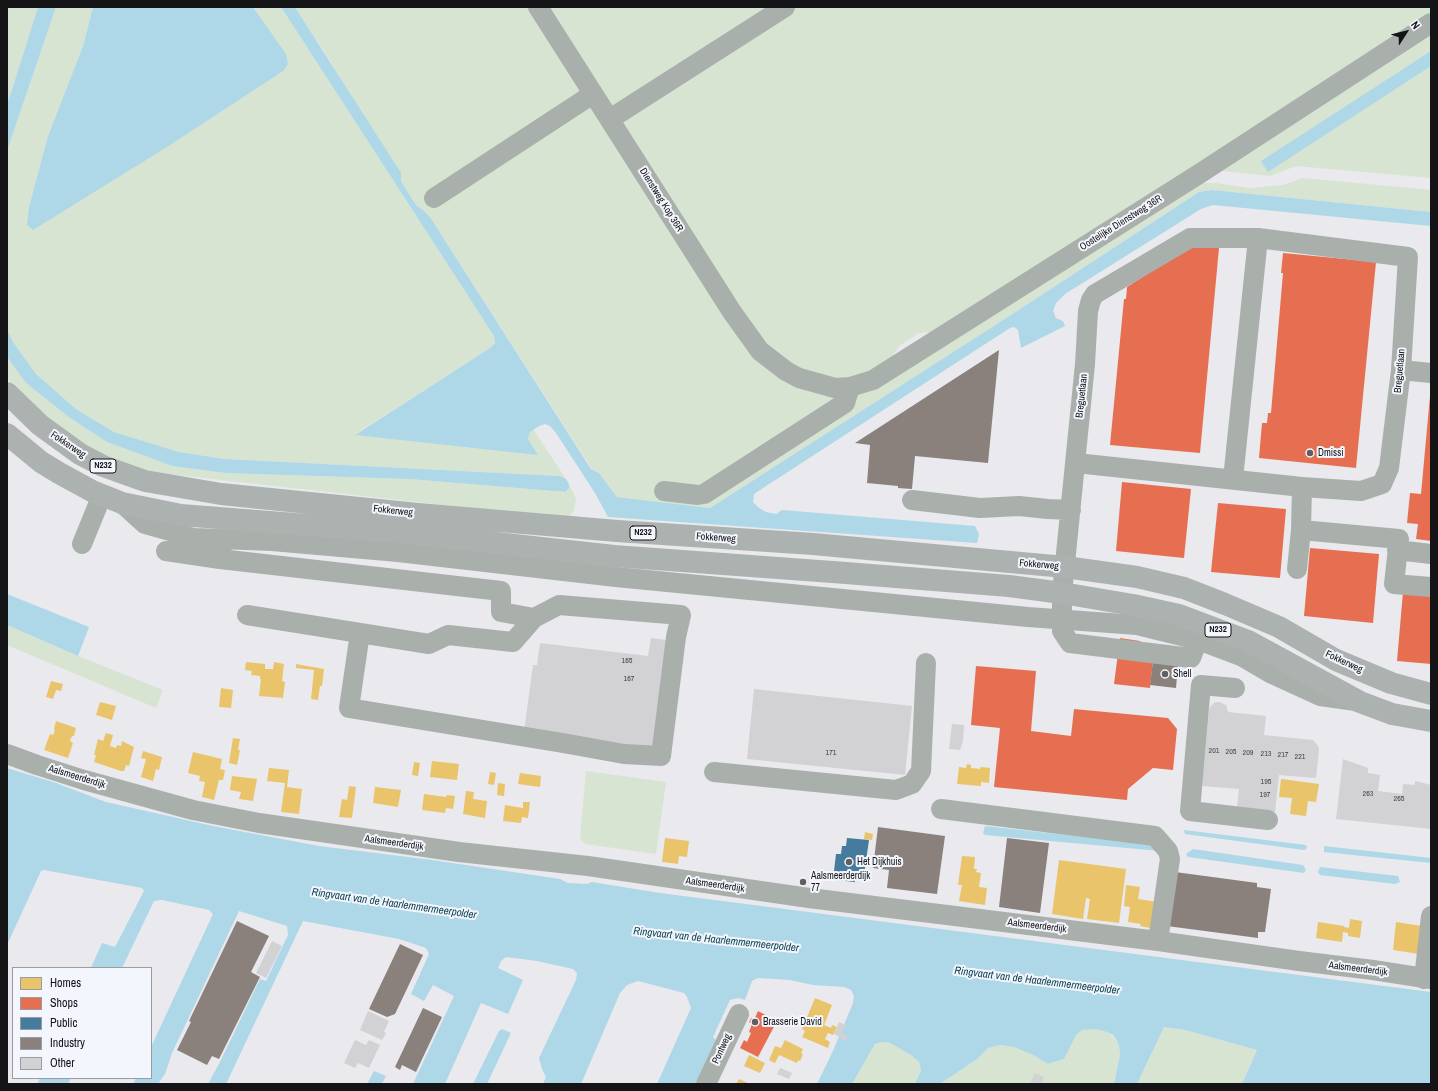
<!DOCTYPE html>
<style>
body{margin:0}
#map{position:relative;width:1438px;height:1091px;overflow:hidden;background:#e9e9ee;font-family:"Archivo Narrow",sans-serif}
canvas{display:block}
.frame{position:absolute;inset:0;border:8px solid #141417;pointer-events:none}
.legend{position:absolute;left:12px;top:967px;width:140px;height:112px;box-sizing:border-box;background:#f4f6fd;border:1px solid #9a9ca1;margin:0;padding:5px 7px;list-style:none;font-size:12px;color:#141417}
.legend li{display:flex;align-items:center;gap:8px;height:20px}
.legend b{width:20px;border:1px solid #9a9ca1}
.north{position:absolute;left:1386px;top:12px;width:40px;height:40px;-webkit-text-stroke:3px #f4f6fd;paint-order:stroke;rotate:54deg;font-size:11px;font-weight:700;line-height:16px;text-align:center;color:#141417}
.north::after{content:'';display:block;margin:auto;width:14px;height:18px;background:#141417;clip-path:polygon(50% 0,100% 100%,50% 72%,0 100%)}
</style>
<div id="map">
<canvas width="1438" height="1091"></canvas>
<div class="frame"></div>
<ul class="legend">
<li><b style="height:11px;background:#e9c46a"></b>Homes</li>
<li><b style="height:11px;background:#e76f51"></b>Shops</li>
<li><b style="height:11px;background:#457b9d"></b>Public</li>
<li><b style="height:11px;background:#8a817c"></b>Industry</li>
<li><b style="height:11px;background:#d2d2d5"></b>Other</li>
</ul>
<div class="north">N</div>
</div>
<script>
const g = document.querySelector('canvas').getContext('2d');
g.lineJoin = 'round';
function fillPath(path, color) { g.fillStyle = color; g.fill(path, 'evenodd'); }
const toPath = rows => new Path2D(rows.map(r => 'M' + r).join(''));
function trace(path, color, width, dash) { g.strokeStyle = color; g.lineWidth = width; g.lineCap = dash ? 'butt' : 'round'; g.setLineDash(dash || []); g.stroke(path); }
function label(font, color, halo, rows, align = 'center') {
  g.font = font + ' "Archivo Narrow",sans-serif'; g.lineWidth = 4; g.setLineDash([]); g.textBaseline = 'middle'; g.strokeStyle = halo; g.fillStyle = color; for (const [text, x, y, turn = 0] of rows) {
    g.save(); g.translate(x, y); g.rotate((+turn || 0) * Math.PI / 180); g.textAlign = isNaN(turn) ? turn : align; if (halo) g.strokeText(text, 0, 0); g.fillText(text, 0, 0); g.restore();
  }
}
fillPath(toPath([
 [7,7,38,7,7,105],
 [56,7,93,7,83,46,48,136,29,207,266,25,253,7,281,7,494,336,495,344,490,348,355,434,537,454,528,439,530,432,533,429,566,479,560,476,225,459,179,452,114,432,76,409,36,374,13,342,7,329,7,151],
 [295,7,532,7,736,329,838,397,691,499,1193,183,1216,183,1250,188,1283,185,1303,178,1431,190,1431,212,1212,190,1199,192,1014,313,710,508,617,497,599,473,592,469,430,217,423,210,417,206,414,202,401,181,401,177,326,54],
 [545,7,778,7,625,105,607,106],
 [792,7,1431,7,1431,178,1296,166,1270,176,1195,168,942,331,919,333,899,346,886,367,837,381,806,374,761,345,621,123],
 [7,357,26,383,70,418,107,442,172,466,225,473,409,479,566,492,569,488,569,484,576,499,574,510,568,519,159,473,144,469,108,456,81,443,52,423,18,390,7,378],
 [7,625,78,656,163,690,156,708,7,645],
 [586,771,666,782,656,854,585,844,580,838],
 [1164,1027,1185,1030,1257,1050,1242,1084,1137,1084],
 [1087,1029,1095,1029,1107,1032,1117,1040,1119,1046,1120,1055,1114,1084,940,1084,977,1059,988,1048,1000,1045,1014,1047,1035,1056,1049,1064,1064,1059,1076,1035,1082,1030],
 [882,1042,890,1043,911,1055,919,1062,921,1070,915,1084,852,1084,875,1044]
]), '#d7e4d2');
fillPath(toPath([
 [38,7,56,7,7,151,7,105],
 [93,7,253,7,286,54,288,64,284,70,280,73,167,147,33,230,27,225,29,207,48,136,83,46],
 [281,7,295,7,401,173,401,181,414,202,417,206,423,210,430,217,591,469,599,473,617,497,710,508,1014,313,1199,192,1212,190,1431,212,1431,226,1213,205,1201,209,1065,294,1056,303,1053,311,1056,318,1063,321,1065,326,1021,348,1018,330,1014,327,1010,328,763,488,754,494,753,502,759,508,766,512,776,514,782,510,975,526,979,534,977,543,608,517,595,493,556,433,550,426,545,424,539,426,530,432,528,439,538,455,355,435,490,348,495,343,494,336],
 [1431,51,1431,66,1268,172,1261,161],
 [7,329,13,342,36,374,76,409,114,432,179,452,225,459,560,476,566,479,569,484,569,488,566,492,409,479,225,473,172,466,107,442,70,418,26,383,7,357],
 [7,594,89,627,78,656,7,625],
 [7,768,56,783,106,802,213,826,319,846,432,860,560,879,568,883,587,884,592,882,660,893,1431,992,1431,1084,1242,1084,1257,1050,1185,1030,1164,1027,1137,1084,1114,1084,1120,1055,1119,1046,1117,1040,1113,1035,1107,1032,1095,1029,1082,1030,1076,1035,1064,1059,1048,1064,1035,1056,1014,1047,1000,1045,988,1048,977,1059,940,1084,915,1084,921,1070,919,1062,911,1055,890,1043,882,1042,875,1044,852,1084,817,1084,832,1053,853,1003,854,996,851,990,844,987,813,985,790,980,758,978,752,981,745,1000,738,998,730,1000,713,1037,716,1040,695,1084,657,1084,691,1008,687,997,684,993,638,981,627,985,620,993,581,1084,543,1084,546,1077,542,1069,539,1058,576,980,577,973,573,969,537,961,506,957,501,961,498,968,523,980,508,1014,481,1003,445,1084,413,1084,454,996,433,985,424,1001,411,994,429,954,426,948,399,939,303,921,226,1084,208,1084,220,1062,260,979,266,981,288,935,287,926,239,911,172,1053,165,1074,158,1084,133,1084,136,1078,151,1078,151,1047,213,914,209,910,162,900,154,901,122,968,91,968,102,943,115,947,144,891,142,888,44,870,41,871,7,945],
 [985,826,1157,845,1160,851,985,835,983,833],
 [1184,830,1306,845,1307,848,1304,850,1185,834],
 [1324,846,1431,858,1431,863,1324,852],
 [1193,849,1303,865,1306,870,1304,873,1188,857,1186,854],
 [1320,867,1398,876,1400,882,1395,884,1320,875,1318,872],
 [502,1029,511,1033,487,1084,473,1084,499,1031],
 [374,1071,386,1076,382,1084,367,1084],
 [40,1078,71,1078,68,1084,37,1084]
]), '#aed8e8');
fillPath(toPath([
 [246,662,265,664,265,669,273,669,274,662,284,664,282,681,285,682,283,698,259,696,261,679,260,679,260,676,251,675,252,671,245,670],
 [296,664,324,669,322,686,320,686,318,700,311,699,314,670,296,668],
 [51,681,63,684,61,691,56,690,53,699,46,697],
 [221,688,233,690,231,708,219,707],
 [100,702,116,706,112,720,96,715],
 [56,721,76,728,74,736,72,736,70,741,73,743,68,758,44,750,50,734,53,735,55,730,54,729],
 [106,733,113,735,110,746,116,748,117,745,121,746,122,741,134,747,129,766,126,765,124,771,121,771,94,762,96,755,94,755,98,739,103,741],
 [233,738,240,739,238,750,240,750,237,765,229,763],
 [143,751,162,757,159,770,156,769,153,781,141,777,146,759,141,758],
 [193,752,222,759,220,769,225,770,223,780,219,780,214,800,202,797,205,782,199,781,200,776,188,773],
 [432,761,459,764,457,780,430,777],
 [414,762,420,763,418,776,412,775],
 [967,764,971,765,971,768,980,769,981,767,990,768,989,783,981,782,981,786,957,784,959,767,966,768],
 [269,768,289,770,287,787,302,789,299,814,281,812,285,783,267,781],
 [490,772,496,773,494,785,488,784],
 [520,773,541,776,540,787,518,784],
 [232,776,257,779,253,801,239,799,241,792,230,790],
 [1281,779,1319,784,1316,802,1308,801,1306,816,1290,814,1292,798,1279,797],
 [498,783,505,784,504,796,497,795],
 [349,786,356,787,352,818,339,817,342,799,347,800],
 [375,787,401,790,398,807,373,803],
 [466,791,474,792,473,799,487,801,485,818,463,814],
 [424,794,446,797,447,795,455,796,453,809,446,808,445,813,422,810],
 [523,802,530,802,528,818,522,817,521,823,503,821,505,805,523,808],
 [865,832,873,834,872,840,864,839],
 [665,838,689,841,687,857,679,856,678,864,662,862],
 [962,856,975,857,974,869,977,869,976,872,981,873,979,887,987,888,985,905,959,901,962,885,958,885],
 [1059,860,1126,869,1119,923,1087,919,1090,899,1086,898,1083,919,1052,914],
 [1126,885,1140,887,1138,899,1158,902,1150,928,1140,926,1141,924,1128,922,1130,907,1124,906],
 [1350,919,1362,921,1360,938,1348,936,1348,933,1343,932,1342,942,1316,938,1318,922,1344,926,1344,927,1349,928],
 [1396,922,1422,926,1419,954,1393,950],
 [815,998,832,1005,824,1025,831,1028,832,1025,837,1027,833,1035,828,1033,825,1039,830,1042,828,1048,802,1037,805,1031,802,1029],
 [785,1040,803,1049,801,1053,803,1054,800,1061,798,1060,797,1063,779,1055,775,1063,769,1060,775,1046,781,1048],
 [749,1055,765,1063,760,1073,744,1066],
 [739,1079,750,1084,736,1084]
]), '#e9c46a');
fillPath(toPath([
 [1192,245,1219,248,1200,453,1110,445,1124,299,1126,299,1127,287],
 [1283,253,1376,262,1356,468,1259,458,1262,423,1267,423,1268,413,1271,413,1283,273,1281,273],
 [1430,396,1431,396,1431,541,1416,539,1418,524,1407,523,1410,493,1421,494],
 [1122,482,1191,489,1184,558,1116,551],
 [1218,503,1286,509,1280,578,1211,572],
 [1310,548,1379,554,1373,623,1304,616],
 [1403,592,1431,595,1431,664,1397,661],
 [1120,638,1140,641,1138,659,1153,660,1150,688,1114,684],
 [976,666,1036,671,1031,731,1071,736,1074,709,1168,718,1177,729,1173,770,1153,768,1128,789,1127,800,994,787,1000,728,971,725],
 [758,1011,777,1021,758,1057,740,1048,744,1040,747,1042,751,1033,749,1032,752,1024,749,1022,751,1018,754,1020]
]), '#e76f51');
fillPath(toPath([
 [847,838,869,840,864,875,855,874,855,882,837,880,838,872,834,871,836,854,841,854,842,846,846,846]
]), '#457b9d');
fillPath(toPath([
 [999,350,988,463,915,456,912,489,898,488,898,486,867,483,870,445,855,443],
 [1153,661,1178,664,1176,688,1150,685],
 [878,827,945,836,937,894,887,888,889,870,873,868],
 [1007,838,1049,843,1040,913,999,907],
 [1175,872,1257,883,1257,887,1271,889,1265,932,1258,932,1258,938,1167,926],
 [237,921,269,936,251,972,260,977,219,1059,212,1056,207,1065,177,1050,191,1022,189,1021],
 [400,944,423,955,395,1014,387,1017,369,1009],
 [423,1008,442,1017,416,1072,402,1065,400,1070,395,1067]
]), '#8a817c');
fillPath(toPath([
 [651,638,673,641,659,749,524,732,533,665,537,665,540,643,648,656],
 [754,689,912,706,905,775,747,759],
 [1215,702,1219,702,1226,705,1228,712,1266,716,1264,735,1313,740,1318,746,1319,750,1316,778,1279,775,1275,812,1237,808,1239,789,1202,786,1209,711,1210,707],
 [952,724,964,725,963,741,960,750,949,749],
 [1343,759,1368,768,1368,773,1380,775,1378,791,1402,794,1403,784,1415,785,1415,781,1431,785,1431,829,1336,819],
 [272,941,282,946,266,978,256,973],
 [368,1011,389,1021,384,1032,386,1033,382,1040,360,1030],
 [839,1022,846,1025,842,1033,848,1036,846,1041,834,1034],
 [355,1040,366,1045,369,1040,380,1045,369,1068,358,1063,355,1068,344,1063],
 [780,1068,792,1073,789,1079,777,1074],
 [1035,1073,1044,1077,1041,1084,1030,1084]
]), '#d2d2d5');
trace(toPath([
 [538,7,732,312,760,351,786,371,799,378,835,388,850,387,873,380,1199,174,1431,23],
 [610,119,785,7],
 [434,198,593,94],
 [1401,370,1431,373],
 [1076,463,1302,487,1361,491,1382,484,1389,468,1401,370,1408,257,1258,238,1190,238,1095,294,1091,300,1088,311,1085,364,1062,593,1062,631,1070,643,1191,658,1198,640],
 [1233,479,1258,238],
 [1302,487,1301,530,1399,539,1394,584,1431,587],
 [664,491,698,495,704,494,845,403,850,387],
 [912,500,980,508,1019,506,1048,509,1071,510],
 [122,503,145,524,194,538,272,541,398,552,616,577,1028,617,1137,625,1198,640,1243,657,1272,674,1320,696,1356,701],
 [82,544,102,495],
 [1397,550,1431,554],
 [166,551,220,559,222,545],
 [220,559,501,591,501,612,534,618],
 [1297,569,1301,530],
 [247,615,429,644,448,635,513,642,534,618,559,605,681,615,676,637,661,756,624,754,563,743,349,708,360,633],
 [1235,688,1201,685,1190,811,1268,820],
 [7,754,37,765,84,780,193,810,259,823,459,852,588,866,809,898,1158,941,1299,961,1373,970,1431,979],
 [714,772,896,790,912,784,921,771,926,663],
 [941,809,1155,836,1168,851,1170,859,1158,941],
 [1424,979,1431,916],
 [706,1084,739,1014]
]), '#a9b0ac', 20);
trace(toPath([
 [7,393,40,425,80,454,103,466,145,481,221,494,418,514,617,531,813,544,1065,567,1137,577,1184,588,1225,604,1279,627,1336,660,1391,683,1431,694],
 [7,434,41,462,59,473,92,491,122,503,181,515,396,532,614,556,846,573,1009,586,1062,593,1133,605,1179,615,1248,641,1360,702,1392,714,1431,721]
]), '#acb2af', 22);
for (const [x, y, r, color] of [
 [1310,453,4,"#5f5f62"],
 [1165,674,4,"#5f5f62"],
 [849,862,4,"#5f5f62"],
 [803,882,4,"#5f5f62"],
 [755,1022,4,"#5f5f62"]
]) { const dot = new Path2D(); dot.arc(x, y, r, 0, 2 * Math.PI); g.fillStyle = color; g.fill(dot); trace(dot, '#f4f6fd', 1.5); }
label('8px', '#464648', null, [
 ["165",627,661],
 ["167",629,679],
 ["201",1214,751],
 ["205",1231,752],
 ["171",831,753],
 ["209",1248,753],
 ["213",1266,754],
 ["217",1283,755],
 ["221",1300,757],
 ["195",1266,782],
 ["263",1368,794],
 ["197",1265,795],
 ["265",1399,799]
]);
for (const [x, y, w] of [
 [103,466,26],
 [643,533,26],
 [1218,630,26]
]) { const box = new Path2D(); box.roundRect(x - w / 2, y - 7, w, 14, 3); g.fillStyle = '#f4f6fd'; g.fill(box); trace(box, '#141417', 1); }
label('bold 9px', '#141417', null, [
 ["N232",103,466],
 ["N232",643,533],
 ["N232",1218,630]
]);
label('10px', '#141417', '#f4f6fd', [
 ["Dienstweg Kop 36R",661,200,58],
 ["Oostelijke Dienstweg 36R",1121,223,-32],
 ["Breguetlaan",1400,371,-85],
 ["Breguetlaan",1082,396,-84],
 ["Fokkerweg",68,445,34],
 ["Fokkerweg",393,511,6],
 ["Fokkerweg",716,538,4],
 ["Fokkerweg",1039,565,5],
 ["Fokkerweg",1344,662,25],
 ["Aalsmeerderdijk",77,777,17],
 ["Aalsmeerderdijk",394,843,8],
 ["Aalsmeerderdijk",715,885,8],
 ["Aalsmeerderdijk",1037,926,7],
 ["Aalsmeerderdijk",1358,969,7],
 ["Pontweg",722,1049,-65]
]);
label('10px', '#141417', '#f4f6fd', [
 ["Dmissi",1318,453],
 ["Shell",1173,674],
 ["Het Dijkhuis",857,862],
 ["Aalsmeerderdijk",811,876],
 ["77",811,888],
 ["Brasserie David",763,1022]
], 'left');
label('italic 11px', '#0e4353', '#f4f6fd', [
 ["Ringvaart van de Haarlemmermeerpolder",394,904,8],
 ["Ringvaart van de Haarlemmermeerpolder",716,940,6],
 ["Ringvaart van de Haarlemmermeerpolder",1037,981,7]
]);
</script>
